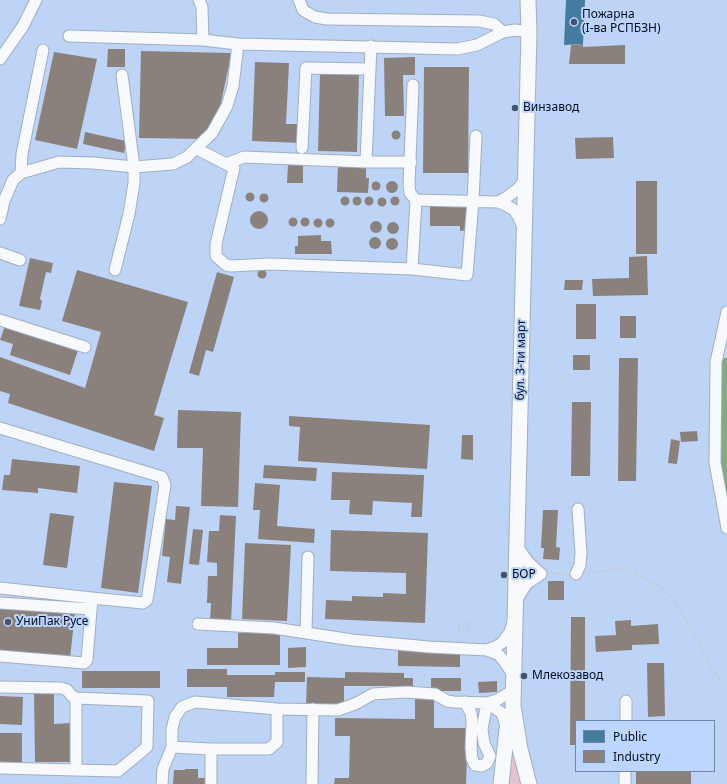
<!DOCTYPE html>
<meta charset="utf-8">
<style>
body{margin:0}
#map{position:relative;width:727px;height:784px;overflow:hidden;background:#cbdaf0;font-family:"Noto Sans",sans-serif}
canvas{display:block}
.legend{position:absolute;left:575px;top:720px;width:140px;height:52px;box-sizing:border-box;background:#bcd6ff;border:1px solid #7285a4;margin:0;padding:5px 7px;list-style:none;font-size:12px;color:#030b1c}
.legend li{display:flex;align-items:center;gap:8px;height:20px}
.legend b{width:20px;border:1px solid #7285a4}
</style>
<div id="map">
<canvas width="727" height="784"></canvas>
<ul class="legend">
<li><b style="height:11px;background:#457b9d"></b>Public</li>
<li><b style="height:11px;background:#8a817c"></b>Industry</li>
</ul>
</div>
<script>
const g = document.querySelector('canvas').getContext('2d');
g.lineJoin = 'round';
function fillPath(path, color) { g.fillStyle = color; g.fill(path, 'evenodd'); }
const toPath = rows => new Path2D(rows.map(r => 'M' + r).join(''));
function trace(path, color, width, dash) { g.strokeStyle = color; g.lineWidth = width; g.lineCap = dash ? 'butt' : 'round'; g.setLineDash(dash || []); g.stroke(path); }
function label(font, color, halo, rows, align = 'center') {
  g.font = font + ' "Noto Sans",sans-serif'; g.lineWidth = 4; g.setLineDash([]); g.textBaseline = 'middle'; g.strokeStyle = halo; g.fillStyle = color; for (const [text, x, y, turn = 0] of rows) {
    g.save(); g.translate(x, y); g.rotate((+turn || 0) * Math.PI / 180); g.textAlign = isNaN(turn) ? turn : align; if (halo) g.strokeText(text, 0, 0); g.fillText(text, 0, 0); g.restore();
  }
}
fillPath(toPath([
 [0,0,727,0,727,340,721,366,718,485,727,529,727,784,0,784],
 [576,721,714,721,714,771,576,771]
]), '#bdd4f7');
fillPath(toPath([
 [511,744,523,784,507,784]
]), '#e3c4ce');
fillPath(toPath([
 [566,0,585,0,583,44,564,45]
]), '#457b9d');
fillPath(toPath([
 [583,44,583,47,625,45,625,64,569,64,571,45],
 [108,49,125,49,125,67,107,67],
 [141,51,230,53,231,56,217,121,204,139,139,138],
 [54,52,97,59,77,149,35,140],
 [415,57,415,75,403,75,404,116,385,116,384,58],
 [255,62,289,63,286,124,300,124,300,143,252,141],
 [424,67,469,67,468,173,423,173],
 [320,72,359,73,357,152,318,151],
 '391.5 135a4.5 4.5 0 1 1 9 0a4.5 4.5 0 1 1-9 0Z',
 [85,132,126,141,124,153,83,144],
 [613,137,614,158,576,159,575,138],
 [338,163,366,164,366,178,369,178,368,193,337,192],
 [288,164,303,164,303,183,287,183],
 '386 187a6 6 0 1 1 12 0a6 6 0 1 1-12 0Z',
 [636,181,657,181,657,254,636,254],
 '371.5 186a4.5 4.5 0 1 1 9 0a4.5 4.5 0 1 1-9 0Z',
 '245.5 197a4.5 4.5 0 1 1 9 0a4.5 4.5 0 1 1-9 0Z',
 '259.5 198a4.5 4.5 0 1 1 9 0a4.5 4.5 0 1 1-9 0Z',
 '340.5 201a4.5 4.5 0 1 1 9 0a4.5 4.5 0 1 1-9 0Z',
 '390.5 201a4.5 4.5 0 1 1 9 0a4.5 4.5 0 1 1-9 0Z',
 '352.5 201a4.5 4.5 0 1 1 9 0a4.5 4.5 0 1 1-9 0Z',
 '364.5 201a4.5 4.5 0 1 1 9 0a4.5 4.5 0 1 1-9 0Z',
 '377.5 202a4.5 4.5 0 1 1 9 0a4.5 4.5 0 1 1-9 0Z',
 [430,206,468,206,468,230,460,231,460,226,430,226],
 '250 220a9 9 0 1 1 18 0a9 9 0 1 1-18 0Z',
 '300.5 222a4.5 4.5 0 1 1 9 0a4.5 4.5 0 1 1-9 0Z',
 '288.5 222a4.5 4.5 0 1 1 9 0a4.5 4.5 0 1 1-9 0Z',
 '325.5 223a4.5 4.5 0 1 1 9 0a4.5 4.5 0 1 1-9 0Z',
 '313.5 223a4.5 4.5 0 1 1 9 0a4.5 4.5 0 1 1-9 0Z',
 '370 227a6 6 0 1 1 12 0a6 6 0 1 1-12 0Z',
 '387 228a6 6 0 1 1 12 0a6 6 0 1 1-12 0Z',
 [321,235,321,241,331,241,332,254,295,254,295,246,298,246,298,236],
 '369 243a6 6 0 1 1 12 0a6 6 0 1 1-12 0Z',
 '386 244a6 6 0 1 1 12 0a6 6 0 1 1-12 0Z',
 [647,256,648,295,593,296,592,279,629,278,629,257],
 [30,258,53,263,51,273,46,272,40,299,42,301,40,310,19,306],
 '257.5 274a4.5 4.5 0 1 1 9 0a4.5 4.5 0 1 1-9 0Z',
 [77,270,188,302,154,415,164,418,154,451,8,403,10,394,0,391,0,357,85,388,101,332,62,321],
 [217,272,234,277,213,352,206,350,199,376,189,373],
 [565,280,583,280,582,290,564,290],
 [576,304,596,304,596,339,576,339],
 [620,316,636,316,636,338,620,338],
 [5,326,78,350,70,375,10,355,13,344,0,340],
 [573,355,590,355,590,370,573,370],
 [619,358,638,358,636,481,618,481],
 [572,402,591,402,590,476,571,476],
 [178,410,241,412,238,507,201,506,203,448,177,448],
 [289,416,430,425,427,469,298,461,300,427,289,426],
 [697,431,698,441,681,442,680,432],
 [462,435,473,435,473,460,461,459],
 [671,439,680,441,677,464,668,463],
 [12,459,80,466,77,493,38,488,38,493,2,490,4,475,10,475],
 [264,465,317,468,316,481,263,478],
 [332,472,424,475,422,517,411,517,412,503,373,501,372,515,349,514,350,500,331,500],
 [114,482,152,486,138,593,101,588],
 [255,483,280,485,277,526,315,529,314,543,258,539,260,510,253,510],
 [176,506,190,507,181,584,167,582,170,557,162,556,166,519,175,520],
 [543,510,558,510,556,547,560,548,559,560,543,559,544,548,541,548],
 [50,513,74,516,67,568,43,565],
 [220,515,236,516,231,622,210,621,211,603,207,603,208,576,217,576,217,563,207,562,209,531,219,531],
 [193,529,203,530,199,565,189,564],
 [331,530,428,533,425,623,325,619,326,600,352,601,352,596,383,597,383,593,406,594,406,573,330,571],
 [245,543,291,545,287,621,242,619],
 [548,581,564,581,564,600,548,600],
 [0,606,75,613,70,658,0,651],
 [571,617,585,617,585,721,576,721,576,745,570,745],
 [631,620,631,626,658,624,659,644,632,645,632,650,596,652,595,636,616,635,615,621],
 [238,633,280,633,280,665,207,665,207,648,238,648],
 [306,647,306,667,288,668,288,648],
 [398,651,460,652,460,667,398,666],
 [647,663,664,663,665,716,648,717],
 [187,669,227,669,227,675,275,675,275,672,305,672,305,682,275,682,274,697,227,697,227,687,187,687],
 [82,671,160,671,160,688,82,688],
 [345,672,404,673,404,678,413,678,413,686,344,686,344,705,306,705,307,677,345,678],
 [431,678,461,678,461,691,431,691],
 [497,681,497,692,479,693,478,682],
 [34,691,54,691,54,724,71,723,71,762,35,762],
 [0,696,23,697,22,725,0,724],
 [415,696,434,696,434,728,468,728,466,784,334,784,335,778,349,778,350,736,335,736,335,718,415,719],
 [0,733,22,733,22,762,0,762],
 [185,769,198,769,198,778,207,778,207,784,173,784,174,770,185,770],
 [636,771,691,771,691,784,636,784]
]), '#8a817c');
trace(toPath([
 [727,365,722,463,727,487]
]), '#80ac7f', 15);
const minor = toPath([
 [199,0,202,7,203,40],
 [299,0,303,10,306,12,315,17,327,19,479,21,494,24,503,32],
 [69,36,203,40,238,44,457,49,477,45,503,32,515,30,529,32],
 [0,59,23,26,36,0],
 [413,85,409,185,410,193,416,200,498,202],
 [302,148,306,68,370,69],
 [197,149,234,168,216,244,216,256,226,265,231,266,270,264,412,269],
 [366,162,371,46],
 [226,164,244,157,366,162,411,162],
 [21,173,22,154,43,50],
 [416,200,412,269,467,275,473,201,476,136],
 [0,219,4,201,13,180,21,173,59,162,93,163,134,167,173,164,187,157,212,133,227,106,233,86,238,44],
 [524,229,518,216,514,210,506,205,498,202,507,197,519,188,525,178],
 [0,253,20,260],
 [115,270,129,214,134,183,134,167,122,75],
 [727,312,716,362,715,463,727,528],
 [0,320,85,347],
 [0,428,162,477,165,485,147,600,143,603,92,598,0,588],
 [576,574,580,565,581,553,578,509],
 [516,601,527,583,541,574,528,562,517,546],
 [0,603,91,609],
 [513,622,510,632,502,643,495,647,487,650,499,655,504,661,514,676],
 [198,624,274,628,352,640,429,647,487,650],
 [306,632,308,557],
 [0,656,84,663,87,660,92,598],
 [0,687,61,688,67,690,72,696,76,698,148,701,147,747,118,771,76,770],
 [465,702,471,713,472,720,471,748,472,759,475,765,482,766,487,763,490,756,484,743,482,729,487,703],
 [487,703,502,713,507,729],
 [626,721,626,701],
 [172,747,211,749],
 [0,768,76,770,76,698],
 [162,784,163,769,172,747,172,729,175,717,182,707,195,702,277,709,338,710,355,704,373,694,406,692,435,694,447,701,454,702,487,703,497,700,514,690],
 [211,784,211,749,269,749,277,742,277,709],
 [312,784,313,709],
 [625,784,625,771]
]);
const major = toPath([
 [528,0,529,32,513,706,520,749,529,784],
 [501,784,507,729,511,715]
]);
trace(minor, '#a1aec1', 13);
trace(major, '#a1aec1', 17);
trace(toPath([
 [551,573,567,575],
 [587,573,622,569,640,575,660,587,673,598,692,630,712,670,722,683,727,686],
 '458.5 627a5.5 5.5 0 1 1 11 0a5.5 5.5 0 1 1-11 0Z'
]), '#c5c9d0', 1.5, [4, 2]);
trace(minor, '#f7f9fd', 11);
trace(major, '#f7f9fd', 15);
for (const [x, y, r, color] of [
 [574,22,4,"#495366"],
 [515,108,4,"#495366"],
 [504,575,4,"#495366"],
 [8,622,4,"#495366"],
 [524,676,4,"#495366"]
]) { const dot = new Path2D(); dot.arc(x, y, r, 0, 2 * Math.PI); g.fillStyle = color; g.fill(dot); trace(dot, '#bcd6ff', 1.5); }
label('12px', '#030b1c', '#bcd6ff', [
 ["Пожарна",582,15],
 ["(I-ва РСПБЗН)",582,29],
 ["Винзавод",523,108],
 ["БОР",512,575],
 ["УниПак Русе",16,622],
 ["Млекозавод",532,676]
], 'left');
label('12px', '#030b1c', '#bcd6ff', [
 ["бул. 3-ти март",521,360,-89]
]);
</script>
